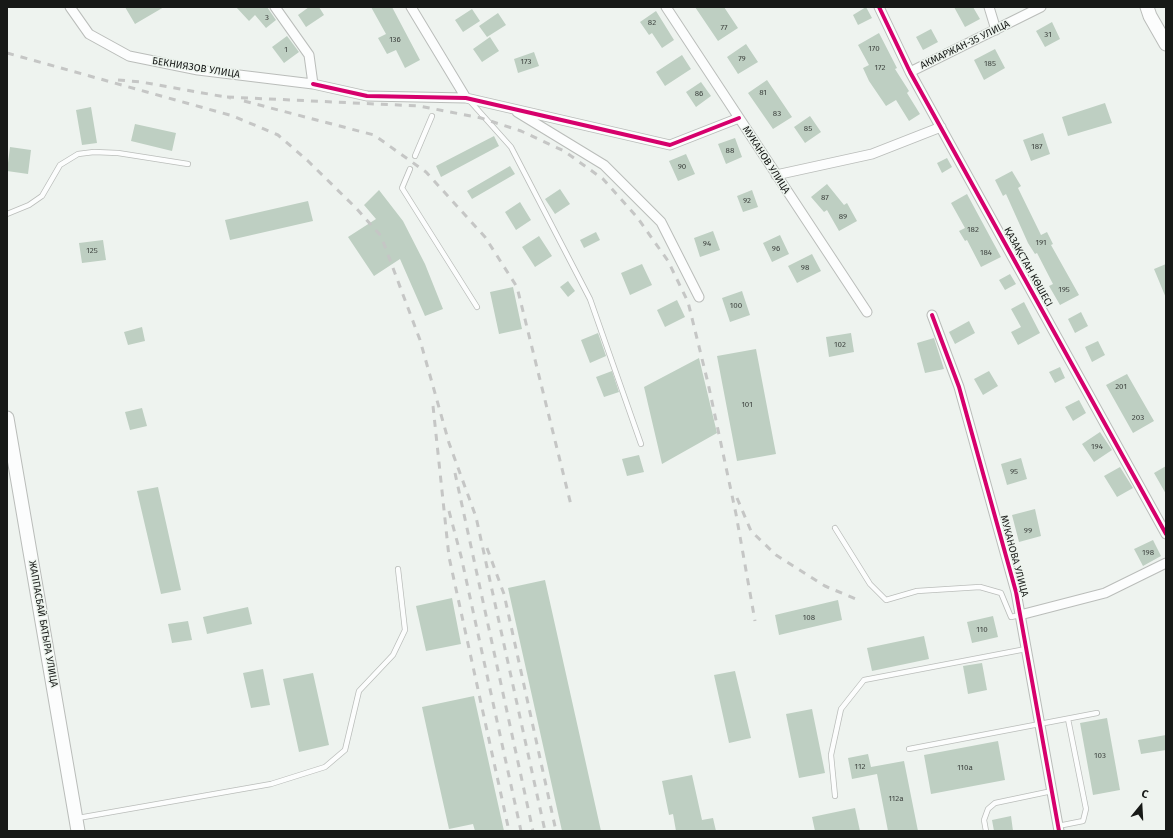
<!DOCTYPE html>
<meta charset="utf-8">
<style>
body{margin:0}
#map{position:relative;width:1173px;height:838px;overflow:hidden;background:#eef3ef;font-family:"Fira Sans",sans-serif}
canvas{display:block}
.frame{position:absolute;inset:0;border:8px solid #171917;pointer-events:none}
.north{position:absolute;left:1121px;top:786px;width:40px;height:40px;-webkit-text-stroke:3px #edf4ee;paint-order:stroke;rotate:18deg;font-size:11px;font-weight:700;line-height:16px;text-align:center;color:#171917}
.north::after{content:'';display:block;margin:auto;width:14px;height:18px;background:#171917;clip-path:polygon(50% 0,100% 100%,50% 72%,0 100%)}
</style>
<div id="map">
<canvas width="1173" height="838"></canvas>
<div class="frame"></div>
<div class="north">С</div>
</div>
<script>
const g = document.querySelector('canvas').getContext('2d');
g.lineJoin = 'round';
function fillPath(path, color) { g.fillStyle = color; g.fill(path, 'evenodd'); }
const toPath = rows => new Path2D(rows.map(r => 'M' + r).join(''));
function trace(path, color, width, dash) { g.strokeStyle = color; g.lineWidth = width; g.lineCap = dash ? 'butt' : 'round'; g.setLineDash(dash || []); g.stroke(path); }
function label(font, color, halo, rows, align = 'center') {
  g.font = font + ' "Fira Sans",sans-serif'; g.lineWidth = 3; g.setLineDash([]); g.textBaseline = 'middle'; g.strokeStyle = halo; g.fillStyle = color; for (const [text, x, y, turn = 0] of rows) {
    g.save(); g.translate(x, y); g.rotate((+turn || 0) * Math.PI / 180); g.textAlign = isNaN(turn) ? turn : align; if (halo) g.strokeText(text, 0, 0); g.fillText(text, 0, 0); g.restore();
  }
}
fillPath(toPath([
 [125,7,164,7,135,24],
 [236,7,267,7,276,20,266,28,255,15,249,21],
 [309,7,319,7,324,15,306,27,298,15],
 [371,7,392,7,420,60,405,68,396,50,387,54,378,38,386,34],
 [695,7,724,7,738,28,718,41],
 [866,7,872,18,858,25,853,15],
 [954,7,973,7,980,19,965,27],
 [472,9,480,21,463,32,455,20],
 [656,11,674,40,662,48,652,33,649,35,640,22],
 [498,13,506,25,487,37,479,26],
 [1052,22,1060,39,1045,47,1036,31],
 [931,29,938,42,923,50,916,37],
 [879,33,897,68,895,69,909,91,907,93,920,114,909,121,896,100,886,106,869,81,863,68,869,65,858,45],
 [287,36,299,52,284,63,272,47],
 [490,37,499,51,482,62,473,49],
 [746,44,758,62,738,74,727,57],
 [995,49,1005,68,984,80,974,60],
 [534,52,539,66,518,73,514,59],
 [682,55,691,69,665,86,656,72],
 [767,80,792,117,773,129,748,93],
 [701,82,711,96,696,107,686,92],
 [1105,103,1112,123,1068,136,1062,117],
 [91,107,97,143,82,145,76,110],
 [810,116,821,132,805,143,794,127],
 [135,124,176,133,172,151,131,141],
 [1043,133,1050,154,1031,161,1023,140],
 [494,136,499,146,441,177,436,166],
 [735,138,742,157,726,164,718,144],
 [10,147,31,150,28,174,7,171],
 [686,154,695,174,678,181,669,161],
 [947,158,952,167,942,173,937,163],
 [510,166,515,174,472,199,467,191],
 [1012,171,1021,186,1018,188,1041,235,1047,232,1053,244,1051,245,1079,295,1060,305,1049,286,1053,284,1037,253,1035,254,1028,243,1006,194,1003,196,995,180],
 [827,184,844,205,847,203,857,221,839,231,827,210,824,212,811,197],
 [560,189,570,204,555,214,545,199],
 [379,190,403,221,425,264,443,309,425,316,400,259,374,276,348,237,376,219,364,205],
 [752,190,758,207,743,212,737,196],
 [967,194,1001,257,981,267,967,240,965,241,959,231,965,228,951,203],
 [308,201,313,221,230,240,225,220],
 [520,202,531,220,516,230,505,212],
 [713,231,720,250,700,257,694,238],
 [596,232,600,240,584,248,580,240],
 [780,235,789,254,772,262,763,243],
 [539,236,552,256,535,267,522,247],
 [103,240,106,260,82,263,79,243],
 [812,254,821,271,797,283,788,266],
 [642,264,652,285,630,295,621,273],
 [1166,264,1166,298,1154,269],
 [1010,274,1016,284,1005,290,999,280],
 [568,281,575,291,568,297,560,287],
 [513,287,522,329,499,334,490,292],
 [742,291,750,315,730,322,722,298],
 [677,300,685,317,665,327,657,310],
 [1024,302,1040,333,1018,345,1011,332,1021,327,1011,309],
 [1081,312,1088,326,1075,333,1068,319],
 [969,321,975,333,955,344,949,332],
 [142,327,145,341,128,345,124,332],
 [598,333,606,356,590,363,581,340],
 [851,333,854,352,829,357,826,337],
 [934,338,944,369,925,373,917,343],
 [1098,341,1105,355,1092,362,1085,347],
 [756,349,776,454,737,461,717,356],
 [699,358,717,433,662,464,644,387],
 [1060,367,1065,378,1055,383,1049,372],
 [612,371,619,392,604,397,596,377],
 [989,371,998,386,983,395,974,379],
 [1127,374,1154,421,1133,433,1106,385],
 [1079,400,1086,413,1073,421,1065,407],
 [142,408,147,426,130,430,125,412],
 [1100,432,1112,450,1094,462,1082,444],
 [639,455,644,472,627,476,622,459],
 [1021,458,1027,479,1007,485,1001,464],
 [1166,466,1166,494,1154,473],
 [1120,467,1133,488,1117,497,1104,476],
 [158,487,181,590,161,594,137,491],
 [1035,509,1041,536,1019,542,1012,515],
 [1153,540,1161,556,1143,566,1134,549],
 [545,580,601,831,562,831,508,588],
 [452,598,461,644,426,651,416,606],
 [838,600,842,620,779,635,775,615],
 [248,607,252,624,207,634,203,617],
 [993,616,998,637,972,643,967,622],
 [188,621,192,640,172,643,168,624],
 [924,636,929,659,872,671,867,648],
 [982,663,987,690,968,694,963,666],
 [263,669,270,705,251,708,243,673],
 [735,671,751,738,729,743,714,675],
 [313,673,329,745,299,752,283,679],
 [474,696,504,831,475,831,473,824,449,829,434,762,422,707],
 [812,709,825,773,799,778,786,714],
 [1107,718,1120,790,1093,795,1080,723],
 [1166,735,1166,750,1141,754,1138,740],
 [998,741,1005,780,931,794,924,755],
 [868,754,871,767,904,761,918,831,888,831,877,774,852,779,848,758],
 [692,775,702,820,713,818,716,831,676,831,673,814,669,815,662,781],
 [855,808,860,831,815,831,812,817],
 [1011,816,1013,831,994,831,992,820]
]), '#becfc2');
const lane = toPath([
 [469,100,511,147,590,299,641,444],
 [415,156,432,116],
 [410,169,402,188,477,307],
 [7,214,29,205,42,196,60,165,78,154,94,152,118,153,188,164],
 [835,528,870,584,886,600,917,591,980,587,1001,593,1011,617,1020,615],
 [909,749,1097,713],
 [835,796,831,755,841,709,864,680,1026,649],
 [78,818,271,784,325,767,345,750,359,691,393,655,405,630,398,569],
 [1058,826,1083,821,1086,809,1068,719],
 [986,831,984,820,988,809,995,803,1052,791]
]);
const street = toPath([
 [70,7,89,34,129,56,198,70,313,84,309,55,275,7],
 [411,7,466,98],
 [666,7,867,312],
 [879,7,910,72,1166,534],
 [989,7,996,30],
 [910,72,1041,7],
 [313,84,367,96,466,98,670,145,739,118],
 [517,112,604,165,661,222,699,297],
 [776,175,872,154,941,127],
 [932,315,959,387,1016,592,1059,831],
 [1020,615,1105,593,1166,563]
]);
const secondary = toPath([
 [1147,7,1150,16,1166,44],
 [7,418,78,831]
]);
trace(lane, '#babdba', 6);
trace(street, '#babdba', 11);
trace(secondary, '#babdba', 15);
trace(lane, '#fcfdfd', 4.5);
trace(street, '#fcfdfd', 9);
trace(secondary, '#fcfdfd', 13);
trace(toPath([
 [7,53,233,116,278,135,308,161,357,209,381,236,420,340,449,443,476,517,545,831],
 [118,80,141,82,231,98],
 [227,97,419,106,481,118,521,131,564,151,603,179,637,217,668,261,688,302,708,383,736,514,755,621],
 [244,101,374,135,426,172,485,237,517,287,571,505],
 [433,406,449,557,509,831],
 [455,473,533,831],
 [737,498,751,531,776,555,825,586,858,600],
 [449,511,461,556,521,831],
 [487,548,504,594,556,831]
]), '#c5c6c5', 3, [7, 7]);
trace(toPath([
 [879,7,910,72,1166,534],
 [313,84,367,96,466,98,670,145,739,118],
 [932,315,959,387,1016,592,1059,831]
]), '#d6006c', 4);
label('8px', '#414642', null, [
 ["3",267,18],
 ["82",652,23],
 ["77",724,28],
 ["31",1048,35],
 ["136",395,40],
 ["170",874,49],
 ["1",286,50],
 ["79",742,59],
 ["173",526,62],
 ["185",990,64],
 ["172",880,68],
 ["81",763,93],
 ["86",699,94],
 ["83",777,114],
 ["85",808,129],
 ["187",1037,147],
 ["88",730,151],
 ["90",682,167],
 ["87",825,198],
 ["92",747,201],
 ["89",843,217],
 ["182",973,230],
 ["191",1041,243],
 ["94",707,244],
 ["96",776,249],
 ["125",92,251],
 ["184",986,253],
 ["98",805,268],
 ["195",1064,290],
 ["100",736,306],
 ["102",840,345],
 ["201",1121,387],
 ["101",747,405],
 ["203",1138,418],
 ["194",1097,447],
 ["95",1014,472],
 ["99",1028,531],
 ["198",1148,553],
 ["108",809,618],
 ["110",982,630],
 ["103",1100,756],
 ["112",860,767],
 ["110а",965,768],
 ["112а",896,799]
]);
label('10px', '#171917', '#edf4ee', [
 ["АКМАРЖАН-35 УЛИЦА",965,45,-26],
 ["БЕКНИЯЗОВ УЛИЦА",196,68,9],
 ["МУКАНОВ УЛИЦА",766,160,57],
 ["ҚАЗАҚСТАН КӨШЕСІ",1028,267,61],
 ["МУКАНОВА УЛИЦА",1014,556,75],
 ["ЖАППАСБАЙ БАТЫРА УЛИЦА",43,624,80]
]);
</script>
